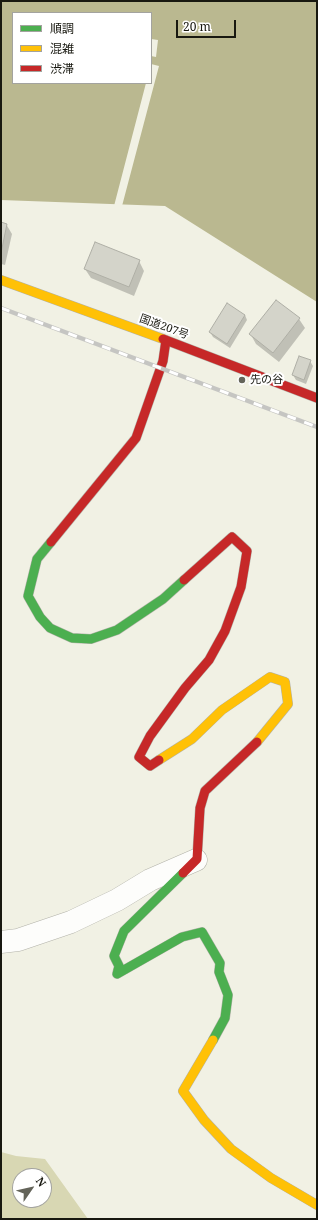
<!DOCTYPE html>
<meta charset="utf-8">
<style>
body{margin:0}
#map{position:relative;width:318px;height:1220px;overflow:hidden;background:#f1f1e4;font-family:"Noto Serif","Noto Sans JP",serif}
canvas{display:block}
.frame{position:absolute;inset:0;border:2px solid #181810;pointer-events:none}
.legend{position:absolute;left:12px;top:12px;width:140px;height:72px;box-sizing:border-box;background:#fff;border:1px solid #a3a39f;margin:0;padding:5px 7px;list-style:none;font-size:12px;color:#181810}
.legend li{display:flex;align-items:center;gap:8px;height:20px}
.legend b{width:20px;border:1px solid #a3a39f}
.north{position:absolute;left:12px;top:1168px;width:40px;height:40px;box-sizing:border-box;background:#fff;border:1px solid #a3a39f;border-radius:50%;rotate:56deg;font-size:11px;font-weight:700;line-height:16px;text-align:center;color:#181810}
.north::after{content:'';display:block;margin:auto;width:14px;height:18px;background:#64645a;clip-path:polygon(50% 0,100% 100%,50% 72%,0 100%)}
.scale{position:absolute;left:176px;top:20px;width:60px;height:18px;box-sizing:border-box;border:2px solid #181810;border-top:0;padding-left:5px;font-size:12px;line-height:14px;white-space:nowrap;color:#181810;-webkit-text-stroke:3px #fff;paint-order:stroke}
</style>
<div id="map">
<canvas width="318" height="1220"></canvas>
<div class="frame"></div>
<ul class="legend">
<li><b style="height:5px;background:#4caf50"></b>順調</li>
<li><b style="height:5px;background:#ffc107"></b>混雑</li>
<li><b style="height:5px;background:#c62828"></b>渋滞</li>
</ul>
<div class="north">N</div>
<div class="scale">20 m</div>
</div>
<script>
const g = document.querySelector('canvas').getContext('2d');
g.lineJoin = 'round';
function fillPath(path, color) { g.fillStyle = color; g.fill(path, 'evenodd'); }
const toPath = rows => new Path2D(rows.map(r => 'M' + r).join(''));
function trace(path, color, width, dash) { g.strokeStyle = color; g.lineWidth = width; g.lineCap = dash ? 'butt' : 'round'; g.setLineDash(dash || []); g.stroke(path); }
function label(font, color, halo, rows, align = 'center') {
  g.font = font + ' "Noto Serif","Noto Sans JP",serif'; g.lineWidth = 4; g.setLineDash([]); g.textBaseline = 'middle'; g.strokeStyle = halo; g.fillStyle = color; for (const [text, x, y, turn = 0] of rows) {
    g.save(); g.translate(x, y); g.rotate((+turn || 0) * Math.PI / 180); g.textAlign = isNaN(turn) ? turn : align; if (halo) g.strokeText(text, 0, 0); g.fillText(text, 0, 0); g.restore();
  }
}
fillPath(toPath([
 [1,1152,16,1156,45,1159,88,1219,1,1219],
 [20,1176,44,1176,44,1200,20,1200]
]), '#d8d7b3');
fillPath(toPath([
 [1,1,317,1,317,302,165,206,1,200],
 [13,13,151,13,151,83,13,83]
]), '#bab890');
fillPath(toPath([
 [151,39,158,40,156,57,151,56],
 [151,64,159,66,122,206,114,206,146,83,151,83]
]), '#f1f1e4');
fillPath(toPath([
 [1,223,6,224,12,234,5,265,1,264],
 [139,261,144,271,134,296,91,278,85,269],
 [245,315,247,320,230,348,213,337,210,332],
 [299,319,305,328,279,362,256,344,251,335],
 [310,361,313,366,306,384,296,380,293,375]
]), '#0003');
const building = toPath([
 [1,222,7,224,1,253,1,222],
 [95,242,140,260,129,287,84,269,95,242],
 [276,300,300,318,273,353,249,334,276,300],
 [227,303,245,315,227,344,209,332,227,303],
 [299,356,311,360,304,380,292,375,299,356]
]);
fillPath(building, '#d4d4ca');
trace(building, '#aeaea5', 1);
const street = toPath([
 [1,942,18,940,71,922,117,900,150,880,196,860]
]);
const fast = toPath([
 [51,542,37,559,28,596,40,617,50,628,72,638,91,639,117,630,163,599,184,580],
 [183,873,124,931,114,956,119,966,117,974,182,937,202,932,220,963,219,972,228,995,225,1018,213,1040]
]);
const slow = toPath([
 [1,280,163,339],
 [159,760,192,739,222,710,270,677,285,682,288,704,257,742],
 [213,1040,183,1091,204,1120,231,1149,271,1178,317,1205]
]);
const jam = toPath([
 [163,339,317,398],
 [51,542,136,438,163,361,166,340],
 [159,760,150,766,139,757,150,736,185,688,209,660,225,631,241,587,247,551,232,537,184,580],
 [183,873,197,859,200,808,205,791,257,742]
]);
trace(street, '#b2b2a9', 23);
trace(fast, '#b2b2a9', 10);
trace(slow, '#b2b2a9', 10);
trace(jam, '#b2b2a9', 10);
trace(street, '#fdfdfb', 22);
trace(fast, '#4caf50', 9);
trace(slow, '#ffc107', 9);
trace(jam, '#c62828', 9);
const rail = toPath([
 [1,308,317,427]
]);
trace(rail, '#c5c5c2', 4.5);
trace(rail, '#fff', 3, [9]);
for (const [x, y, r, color] of [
 [242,380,4,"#64645a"]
]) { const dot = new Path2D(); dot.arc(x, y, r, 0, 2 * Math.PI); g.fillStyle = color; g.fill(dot); trace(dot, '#fff', 1.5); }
label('11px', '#181810', '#fff', [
 ["国道207号",164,327,20]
]);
label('11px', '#181810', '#fff', [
 ["先の谷",250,380]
], 'left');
</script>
